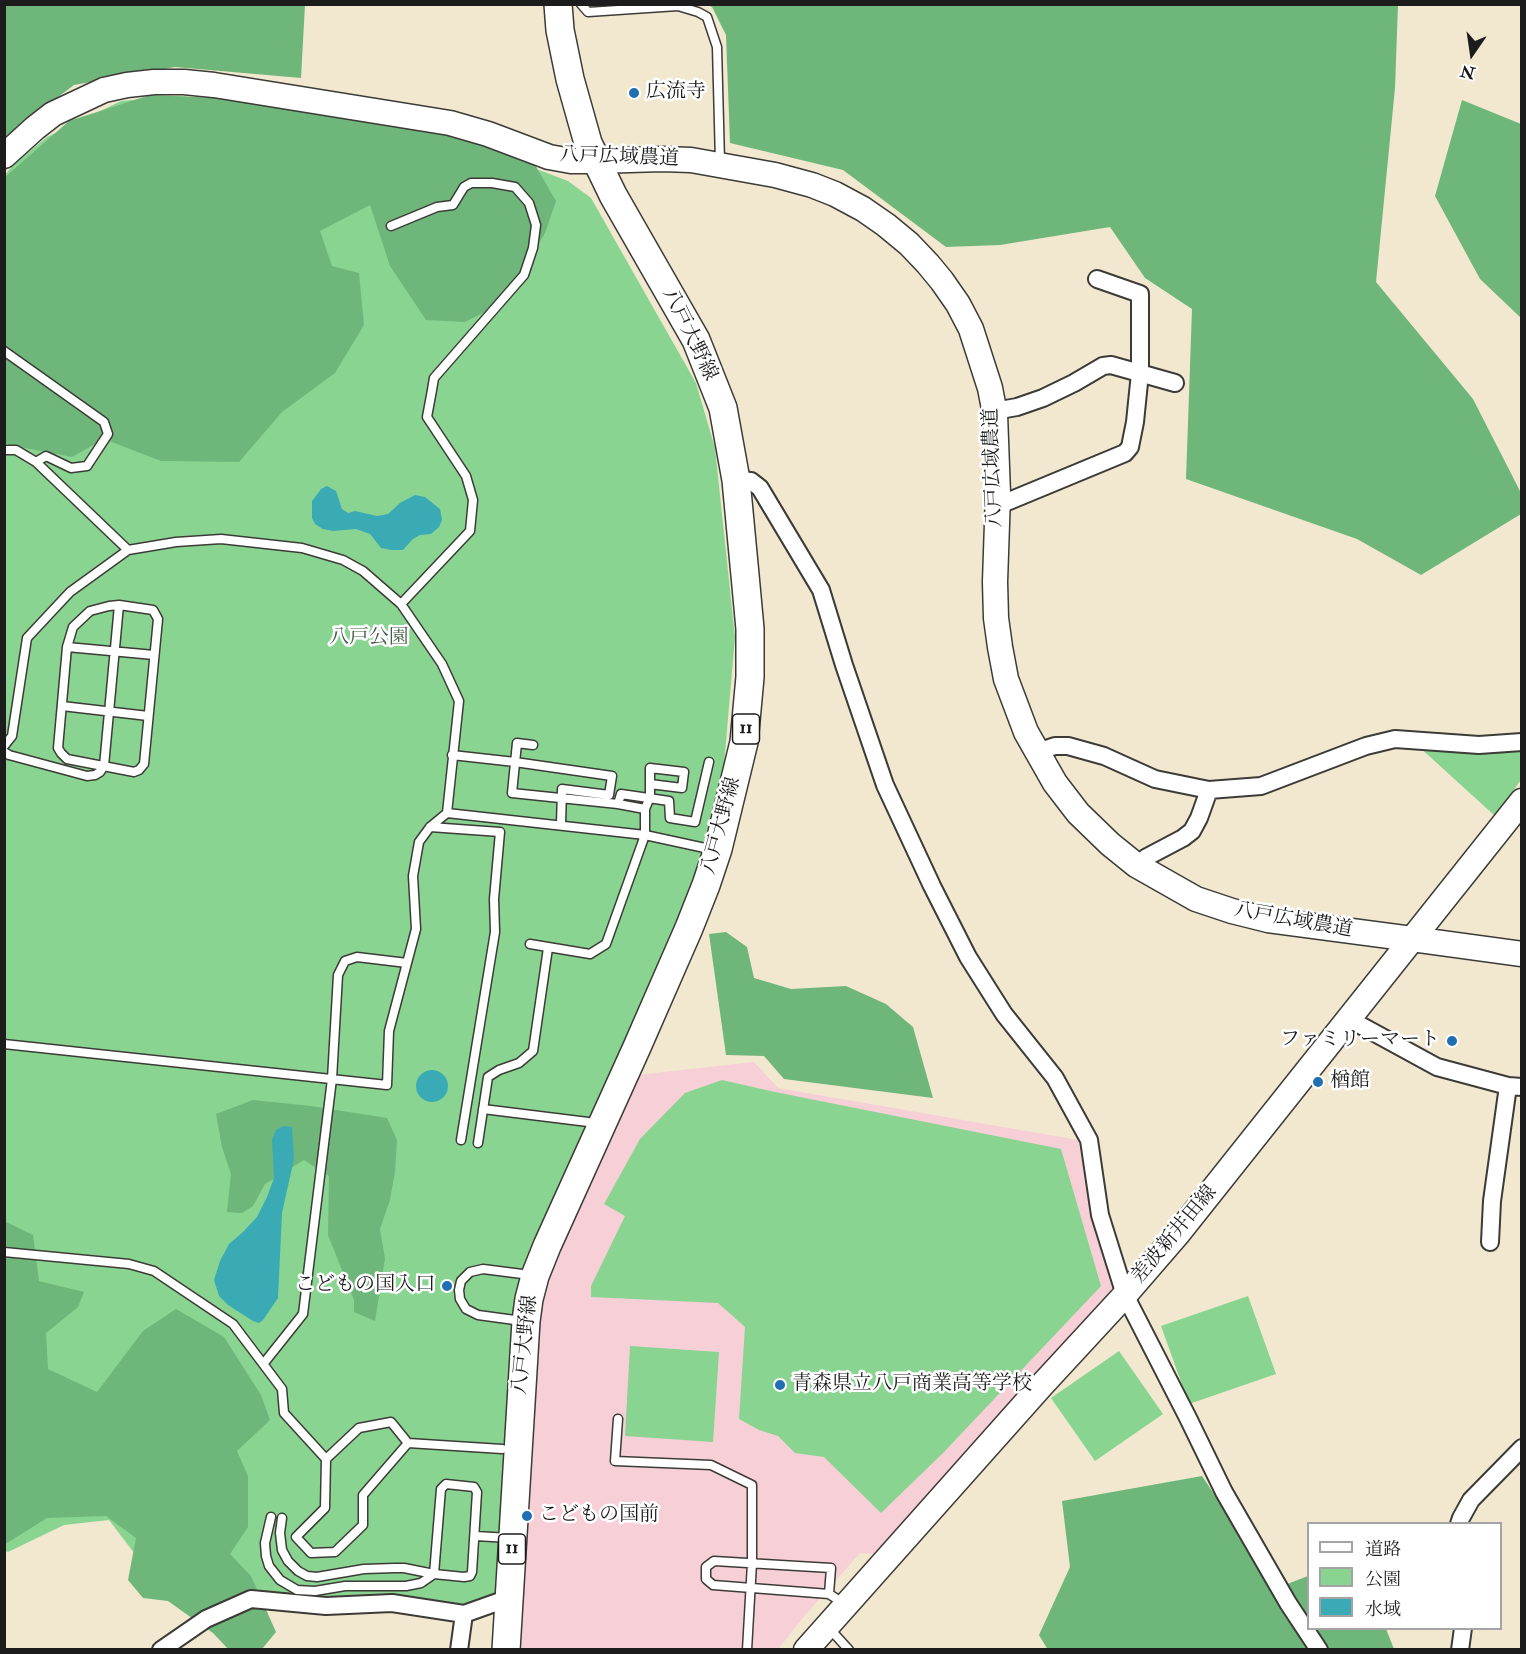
<!DOCTYPE html>
<meta charset="utf-8">
<style>
body{margin:0}
#map{position:relative;width:1526px;height:1654px;overflow:hidden;background:#f1e8cf;font-family:"IM FELL Double Pica","Noto Serif JP",serif}
canvas{display:block}
.frame{position:absolute;inset:0;border:6px solid #1c1c1c;pointer-events:none}
.legend{position:absolute;left:1307px;top:1522px;width:195px;height:108px;box-sizing:border-box;background:#fff;border:2px solid #a4a4a4;margin:0;padding:8px 10px;list-style:none;font-size:18px;color:#1c1c1c}
.legend li{display:flex;align-items:center;gap:12px;height:30px}
.legend b{width:30px;border:2px solid #a4a4a4}
.north{position:absolute;left:1442px;top:24px;width:60px;height:60px;-webkit-text-stroke:4px #fff;paint-order:stroke;rotate:193deg;font-size:16px;font-weight:700;line-height:24px;text-align:center;color:#1c1c1c}
.north::after{content:'';display:block;margin:auto;width:21px;height:27px;background:#1c1c1c;clip-path:polygon(50% 0,100% 100%,50% 72%,0 100%)}
</style>
<div id="map">
<canvas width="1526" height="1654"></canvas>
<div class="frame"></div>
<ul class="legend">
<li><b style="height:8px;background:#fff"></b>道路</li>
<li><b style="height:16px;background:#8ad491"></b>公園</li>
<li><b style="height:16px;background:#3aabb5"></b>水域</li>
</ul>
<div class="north">N</div>
</div>
<script>
const g = document.querySelector('canvas').getContext('2d');
g.lineJoin = 'round';
function fillPath(path, color) { g.fillStyle = color; g.fill(path, 'evenodd'); }
const toPath = rows => new Path2D(rows.map(r => 'M' + r).join(''));
function trace(path, color, width, dash) { g.strokeStyle = color; g.lineWidth = width; g.lineCap = dash ? 'butt' : 'round'; g.setLineDash(dash || []); g.stroke(path); }
function label(font, color, halo, rows, align = 'center') {
  g.font = font + ' "IM FELL Double Pica","Noto Serif JP",serif'; g.lineWidth = 5; g.setLineDash([]); g.textBaseline = 'middle'; g.strokeStyle = halo; g.fillStyle = color; for (const [text, x, y, turn = 0] of rows) {
    g.save(); g.translate(x, y); g.rotate((+turn || 0) * Math.PI / 180); g.textAlign = isNaN(turn) ? turn : align; if (halo) g.strokeText(text, 0, 0); g.fillText(text, 0, 0); g.restore();
  }
}
fillPath(toPath([
 [754,1062,778,1088,1078,1140,1092,1213,1115,1286,874,1554,860,1553,806,1614,778,1649,521,1650,525,1564,532,1456,530,1438,537,1333,544,1290,560,1241,637,1075]
]), '#f6cfd7');
fillPath(toPath([
 [183,96,465,142,568,181,591,198,696,383,715,448,735,637,724,765,692,886,595,1113,528,1254,514,1309,511,1332,497,1596,460,1606,396,1595,297,1598,144,1566,109,1520,64,1525,8,1552,5,1551,4,176,13,165,47,137,121,101],
 [1417,745,1521,749,1521,780,1495,816],
 [722,1080,775,1092,1061,1149,1101,1286,943,1453,881,1513,824,1457,795,1453,778,1436,759,1430,739,1419,745,1327,718,1303,591,1297,591,1286,625,1216,604,1204,640,1139,685,1093],
 [1248,1296,1276,1374,1189,1404,1161,1326],
 [630,1346,719,1352,713,1442,625,1436],
 [1119,1351,1163,1414,1095,1461,1051,1398]
]), '#8ad491');
fillPath(toPath([
 [5,5,305,5,301,78,175,67,74,85,5,137],
 [708,5,1398,5,1395,88,1376,282,1473,399,1521,493,1521,514,1421,575,1357,539,1186,479,1192,309,1145,278,1110,227,1000,245,946,247,843,170,730,143,726,35,712,7],
 [150,95,243,99,427,128,531,158,556,201,545,233,502,303,465,322,426,320,390,266,370,205,320,231,332,266,359,273,364,325,335,373,282,412,239,462,161,461,104,439,72,457,9,445,5,442,4,178,69,121],
 [1462,100,1521,124,1521,318,1480,279,1435,196],
 [726,932,747,947,754,978,791,989,846,986,886,1004,913,1027,933,1098,784,1079,764,1056,726,1055,709,934],
 [253,1100,311,1106,387,1118,397,1140,395,1172,390,1200,380,1229,385,1259,375,1321,354,1312,354,1300,328,1235,329,1176,304,1160,265,1184,253,1206,242,1213,227,1212,231,1174,222,1147,216,1114],
 [4,1221,33,1235,39,1281,84,1292,78,1307,46,1333,48,1369,97,1392,143,1331,176,1309,224,1337,261,1395,270,1420,237,1451,248,1476,248,1527,230,1554,251,1576,276,1632,262,1649,228,1649,213,1633,168,1601,143,1598,128,1580,136,1538,106,1516,47,1518,7,1543,5,1543],
 [1202,1476,1277,1588,1308,1576,1308,1628,1386,1629,1394,1649,1048,1650,1039,1635,1070,1567,1062,1501]
]), '#6fb67b');
fillPath(toPath([
 [327,486,336,491,342,509,348,513,355,511,377,516,388,514,400,503,415,495,425,497,440,509,442,520,439,527,431,534,420,535,413,539,403,550,392,550,381,548,370,534,356,529,333,531,323,529,315,524,312,518,312,501,321,489],
 '416 1086a16 16 0 1 1 32 0a16 16 0 1 1-32 0Z',
 [283,1126,292,1127,294,1159,282,1213,278,1298,263,1320,259,1323,253,1321,228,1305,219,1296,214,1280,220,1261,229,1244,243,1232,257,1217,267,1197,274,1178,272,1140,276,1130]
]), '#3aabb5');
const lane = toPath([
 [581,4,588,12,678,6,698,12,707,17,717,47,720,162],
 [4,351,104,422,108,434,87,466,71,468,46,456,36,462,128,550,70,592,27,638,12,736,4,746],
 [4,450,16,450,36,462],
 [128,550,176,542,221,539,302,548,343,560,363,571,401,604],
 [119,605,153,610,158,619,144,764,139,770,134,772,67,759,61,753,58,748,67,647,73,627,90,611,109,606,119,605],
 [67,647,154,655],
 [62,706,148,716],
 [533,745,517,743,512,793,618,804,645,809],
 [4,752,9,755,87,776,95,775,100,772,104,766,119,605],
 [452,755,515,762,612,776,609,795,562,789,561,825],
 [618,804,621,794,669,801,670,818,695,822,709,762],
 [447,813,645,835,705,848],
 [430,827,500,832,494,899,495,932,461,1140],
 [530,944,590,954,606,944,645,835,645,809,650,797,650,784,682,788,684,772,650,768,650,784],
 [4,1044,387,1085,389,1031,416,929,413,876,419,842,430,827,447,813,459,701,442,664,401,604,470,531,473,500,466,476,427,417,432,390,434,378,524,275,533,248,536,225,529,203,515,187,492,183,471,183,464,187,453,205,437,207,391,226],
 [483,1109,588,1122],
 [478,1143,488,1077,499,1070,519,1063,533,1051,548,948],
 [4,1252,129,1264,154,1271,233,1324,282,1389,284,1413,326,1459],
 [522,1321,478,1315,466,1309,460,1299,459,1290,461,1281,470,1272,483,1269,530,1275],
 [264,1363,303,1314,332,1079,338,975,345,961,357,957,407,963],
 [618,1419,615,1461,711,1465,752,1485,752,1563,747,1650],
 [408,1443,391,1422,359,1428,326,1459,325,1508,296,1537,311,1553,335,1552,363,1525,363,1495,408,1443,502,1449],
 [271,1517,265,1543,266,1556,269,1566,280,1580,297,1590,315,1591,345,1586,406,1586,421,1583,434,1574,441,1489,446,1484,474,1487,477,1492,472,1572,470,1576,464,1577,434,1574,404,1568,395,1568,364,1569,317,1577,307,1576,298,1571,288,1561,282,1550,280,1533,282,1518],
 [475,1536,510,1538],
 [829,1594,831,1568,714,1561,706,1567,706,1579,713,1585,829,1594,845,1604],
 [829,1628,849,1650]
]);
const street = toPath([
 [994,411,1017,407,1043,398,1074,383,1103,366,1111,365,1175,383],
 [736,480,751,481,760,488,821,590,844,665,885,785,932,886,968,957,1004,1014,1055,1078,1089,1140,1100,1215,1125,1295,1188,1418,1224,1492,1288,1603,1319,1650],
 [997,506,1125,453,1130,447,1135,422,1140,373,1140,294,1097,279],
 [1037,752,1055,746,1068,746,1104,756,1155,779,1209,790,1261,786,1366,746,1395,739,1479,745,1522,742],
 [1136,865,1147,857,1183,838,1192,831,1199,818,1209,790],
 [1349,1019,1437,1067,1508,1086,1522,1087],
 [1490,1242,1492,1201,1508,1086],
 [1459,1524,1461,1518,1471,1500,1522,1448],
 [161,1650,206,1619,251,1599,326,1606,392,1603,464,1614,509,1598],
 [459,1650,464,1614],
 [1460,1650,1463,1628]
]);
const secondary = toPath([
 [4,156,35,128,53,114,104,90,127,85,154,82,184,82,214,85,450,123,488,134,549,157,571,161,596,161,662,159,691,160,775,175,812,185,835,194,863,209,886,225,909,244,928,264,942,281,958,304,971,329,990,388,995,414,998,494,995,582,996,618,1000,647,1006,679,1026,732,1055,783,1078,813,1110,844,1136,865,1196,899,1232,911,1268,920,1412,939,1522,954],
 [806,1650,1041,1386,1125,1295,1176,1236,1522,801]
]);
const primary = toPath([
 [506,1650,526,1321,529,1299,535,1276,547,1246,637,1047,689,928,706,885,718,849,744,742,750,677,750,629,745,575,736,480,723,408,696,340,613,195,588,143,570,79,560,30,558,4]
]);
trace(lane, '#3c3b37', 11);
trace(street, '#3c3b37', 20);
trace(secondary, '#3c3b37', 27);
trace(primary, '#3c3b37', 30);
trace(lane, '#fff', 8);
trace(street, '#fff', 16);
trace(secondary, '#fff', 24);
trace(primary, '#fff', 27);
for (const [x, y, r, color] of [
 [634,93,6,"#1f6fb2"],
 [1452,1041,6,"#1f6fb2"],
 [1318,1082,6,"#1f6fb2"],
 [447,1286,6,"#1f6fb2"],
 [780,1385,6,"#1f6fb2"],
 [527,1516,6,"#1f6fb2"]
]) { const dot = new Path2D(); dot.arc(x, y, r, 0, 2 * Math.PI); g.fillStyle = color; g.fill(dot); trace(dot, '#fff', 2); }
for (const [x, y, w] of [
 [746,729,27],
 [512,1549,27]
]) { const box = new Path2D(); box.roundRect(x - w / 2, y - 15, w, 30, 4.5); g.fillStyle = '#fff'; g.fill(box); trace(box, '#1c1c1c', 1.5); }
label('bold 18px', '#1c1c1c', null, [
 ["11",746,729],
 ["11",512,1549]
]);
label('20px', '#1c1c1c', '#fff', [
 ["広流寺",646,93],
 ["ファミリーマート",1440,1041,"right"],
 ["楢館",1330,1082],
 ["こどもの国入口",435,1286,"right"],
 ["青森県立八戸商業高等学校",792,1385],
 ["こどもの国前",539,1516]
], 'left');
label('20px', '#1c1c1c', '#fff', [
 ["八戸広域農道",619,158,2],
 ["八戸大野線",689,335,64],
 ["八戸広域農道",994,468,-92],
 ["八戸大野線",722,826,-75],
 ["八戸広域農道",1293,921,10],
 ["差波新井田線",1175,1235,-50],
 ["八戸大野線",526,1345,-84]
]);
label('20px', '#425c45', '#fff', [
 ["八戸公園",369,639]
]);
</script>
